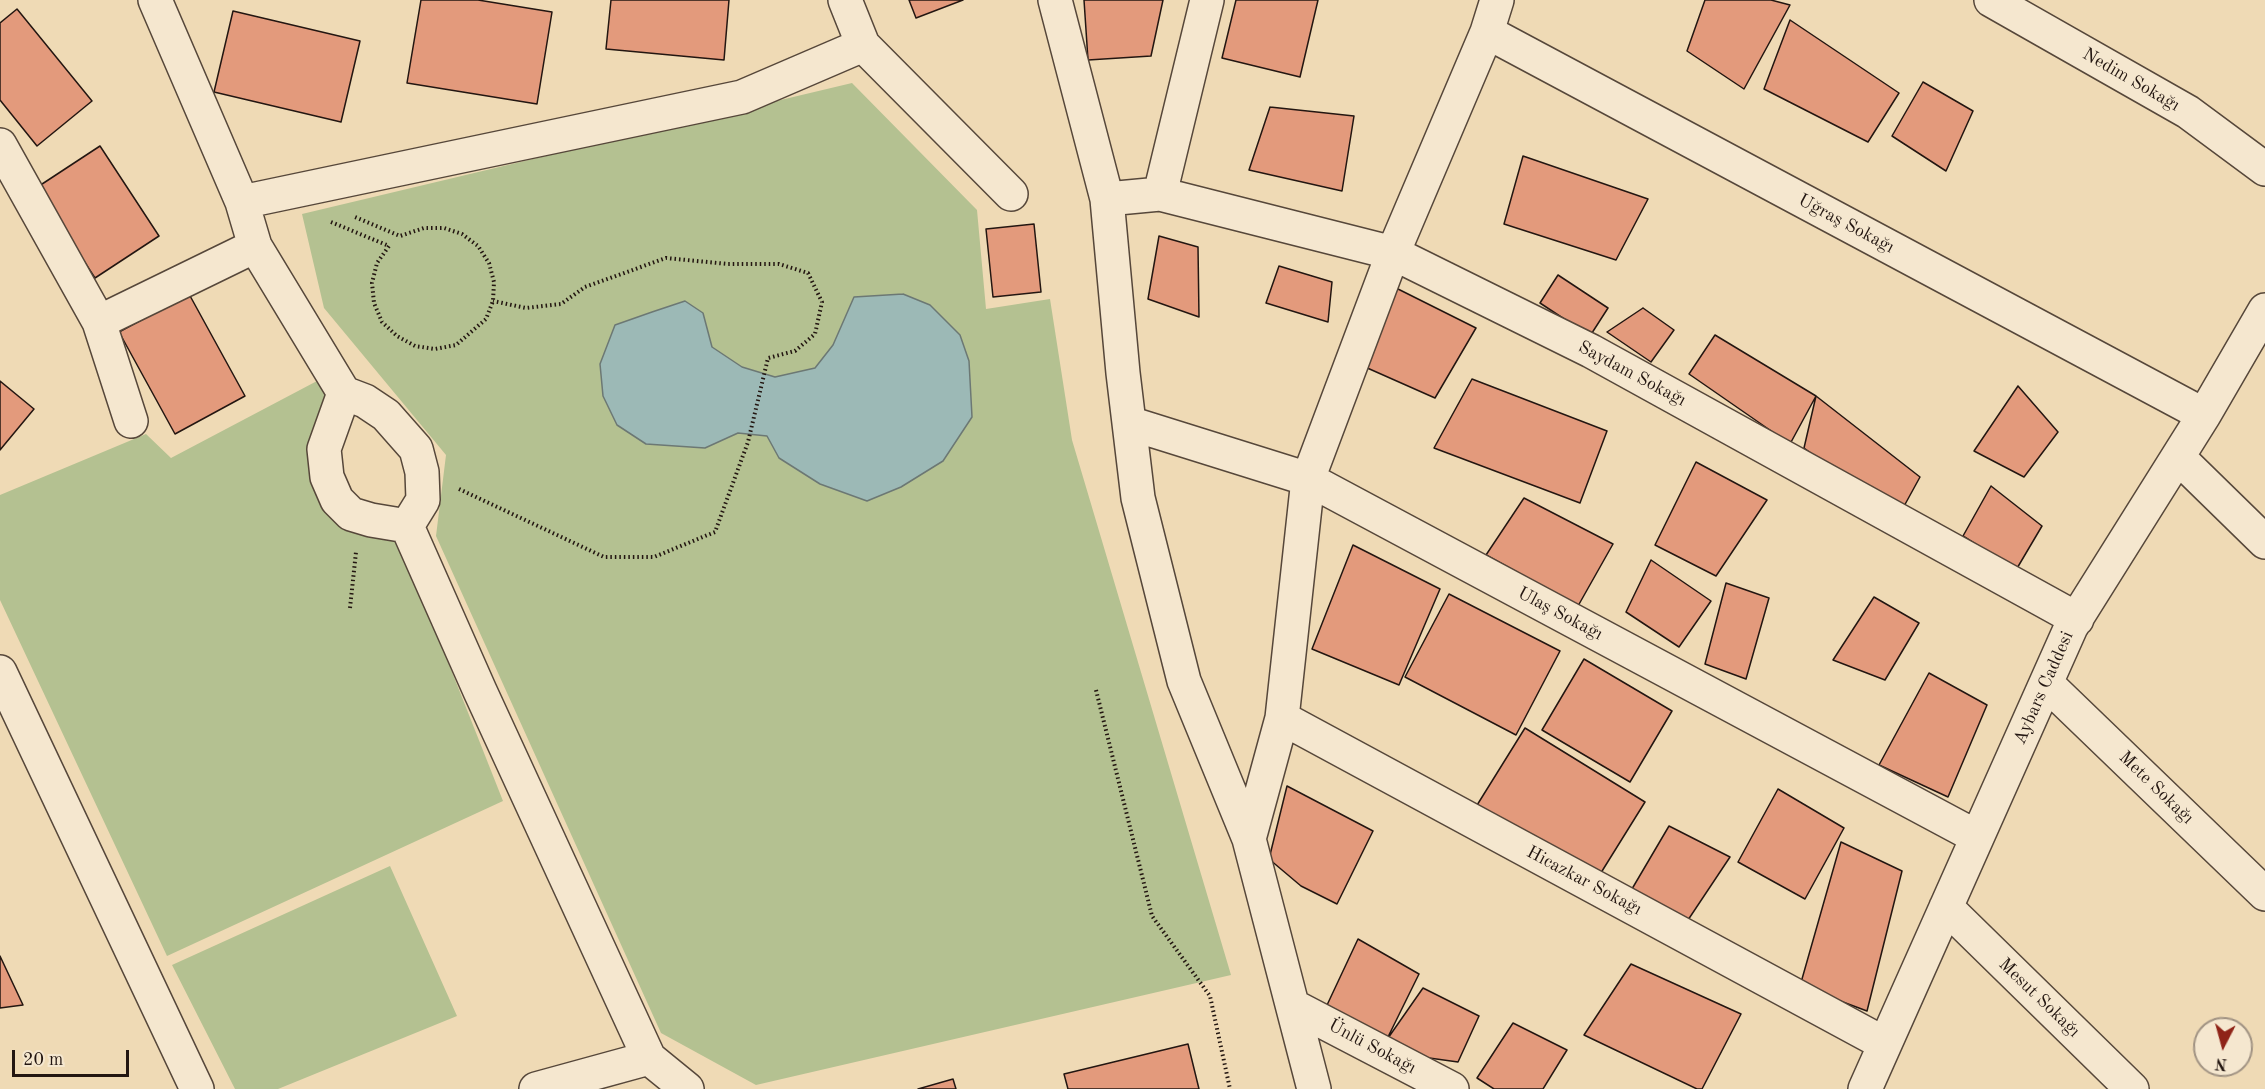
<!DOCTYPE html>
<meta charset="utf-8">
<style>
body{margin:0}
#map{position:relative;width:2265px;height:1089px;overflow:hidden;background:#efdab5;font-family:"Old Standard TT",serif}
canvas{display:block}
.north{position:absolute;left:2193px;top:1017px;width:60px;height:60px;box-sizing:border-box;background:#f5e7cf;border:2px solid #a19383;border-radius:50%;rotate:186deg;font-size:16px;font-weight:700;line-height:24px;text-align:center;color:#231611}
.north::after{content:'';display:block;margin:auto;width:21px;height:27px;background:#8f2418;clip-path:polygon(50% 0,100% 100%,50% 72%,0 100%)}
.scale{position:absolute;left:12px;top:1050px;width:117px;height:27px;box-sizing:border-box;border:3px solid #231611;border-top:0;padding-left:8px;font-size:18px;line-height:21px;white-space:nowrap;color:#231611;-webkit-text-stroke:4px #f5e7cf;paint-order:stroke}
</style>
<div id="map">
<canvas width="2265" height="1089"></canvas>
<div class="north">N</div>
<div class="scale">20 m</div>
</div>
<script>
const g = document.querySelector('canvas').getContext('2d');
g.lineJoin = 'round';
function fillPath(path, color) { g.fillStyle = color; g.fill(path, 'evenodd'); }
const toPath = rows => new Path2D(rows.map(r => 'M' + r).join(''));
function trace(path, color, width, dash) { g.strokeStyle = color; g.lineWidth = width; g.lineCap = dash ? 'butt' : 'round'; g.setLineDash(dash || []); g.stroke(path); }
function label(font, color, halo, rows, align = 'center') {
  g.font = font + ' "Old Standard TT",serif'; g.lineWidth = 5; g.setLineDash([]); g.textBaseline = 'middle'; g.strokeStyle = halo; g.fillStyle = color; for (const [text, x, y, turn = 0] of rows) {
    g.save(); g.translate(x, y); g.rotate((+turn || 0) * Math.PI / 180); g.textAlign = isNaN(turn) ? turn : align; if (halo) g.strokeText(text, 0, 0); g.fillText(text, 0, 0); g.restore();
  }
}
fillPath(toPath([
 [852,83,977,210,986,309,1050,299,1072,440,1231,975,756,1085,661,1033,436,536,446,455,324,308,302,214],
 [317,381,326,391,308,444,313,477,399,538,503,801,167,956,0,600,0,495,146,434,171,458],
 [390,866,457,1016,278,1089,235,1089,172,965]
]), '#b4c191');
const water = toPath([
 [903,294,930,305,960,335,969,361,972,417,943,461,901,487,867,501,820,484,779,458,767,436,738,433,705,448,646,444,617,425,603,396,600,364,615,325,652,312,685,301,703,313,712,347,742,367,775,377,815,368,833,345,854,297,903,294]
]);
fillPath(water, '#9cb9b6');
trace(water, '#6c7874', 1.5);
const building = toPath([
 [421,0,478,0,552,12,537,104,407,83,421,0],
 [611,0,729,0,724,60,606,49,611,0],
 [909,0,963,0,916,18,909,0],
 [1084,0,1163,0,1151,56,1088,60,1084,0],
 [1236,0,1318,0,1300,77,1222,58,1236,0],
 [1705,0,1771,0,1790,5,1744,89,1687,51,1705,0],
 [17,9,92,101,37,146,0,100,0,23,17,9],
 [233,11,360,41,341,122,214,92,233,11],
 [1790,20,1899,93,1868,142,1764,89,1790,20],
 [1923,82,1973,111,1946,171,1892,136,1923,82],
 [1270,107,1354,116,1342,191,1249,170,1270,107],
 [100,146,159,236,95,278,36,188,100,146],
 [1523,156,1648,199,1616,260,1504,224,1523,156],
 [1034,224,1041,292,993,297,986,229,1034,224],
 [1159,236,1198,247,1199,317,1148,299,1159,236],
 [1279,266,1332,282,1328,322,1266,303,1279,266],
 [1558,275,1608,308,1590,336,1540,303,1558,275],
 [1396,288,1476,328,1435,398,1356,363,1396,288],
 [189,294,245,396,175,434,119,332,189,294],
 [1643,308,1674,330,1651,362,1607,332,1643,308],
 [1715,335,1816,396,1790,444,1689,374,1715,335],
 [1472,379,1607,431,1580,503,1434,448,1472,379],
 [0,381,34,409,0,450,0,381],
 [2018,386,2058,432,2024,477,1974,451,2018,386],
 [1816,396,1920,477,1897,519,1804,448,1816,396],
 [1696,462,1767,500,1716,576,1655,545,1696,462],
 [1991,486,2042,526,2016,570,1963,536,1991,486],
 [1524,498,1613,544,1578,606,1486,555,1524,498],
 [1353,545,1440,589,1399,685,1312,649,1353,545],
 [1651,560,1711,601,1679,647,1626,612,1651,560],
 [1726,583,1769,598,1746,679,1705,664,1726,583],
 [1449,594,1560,651,1516,735,1405,677,1449,594],
 [1874,597,1919,623,1885,680,1833,660,1874,597],
 [1584,659,1672,711,1630,782,1542,730,1584,659],
 [1929,673,1987,705,1948,797,1879,765,1929,673],
 [1525,728,1645,802,1594,884,1474,810,1525,728],
 [1287,786,1373,831,1337,904,1301,886,1269,859,1287,786],
 [1778,789,1844,828,1805,899,1738,862,1778,789],
 [1669,826,1730,857,1684,926,1629,894,1669,826],
 [1841,842,1902,871,1867,1011,1800,986,1841,842],
 [1358,939,1419,974,1386,1041,1320,1020,1358,939],
 [0,956,23,1005,0,1008,0,956],
 [1631,964,1741,1014,1702,1089,1697,1089,1584,1035,1631,964],
 [1423,988,1479,1016,1458,1062,1379,1051,1423,988],
 [1513,1023,1567,1050,1543,1089,1494,1089,1477,1078,1513,1023],
 [1188,1044,1199,1089,1068,1089,1064,1074,1188,1044],
 [953,1079,956,1089,918,1089,953,1079]
]);
fillPath(building, '#e39a7c');
trace(building, '#231611', 1.5);
const minor = toPath([
 [155,0,242,202],
 [1055,0,1107,199],
 [1991,0,2188,112,2265,169],
 [1487,32,2204,415],
 [863,45,1011,194],
 [0,145,99,322,255,246],
 [1160,194,1207,0],
 [99,322,131,421],
 [344,393,324,449,327,477,337,500,351,514,371,520,407,526],
 [1129,423,1308,479,1977,837],
 [2178,457,2265,542],
 [2046,683,2265,894],
 [1282,718,1885,1044],
 [1249,839,1184,681,1138,498,1123,373,1107,199,1160,194,1393,253,1591,351,2077,619],
 [1946,907,2132,1089],
 [1293,1006,1452,1089],
 [649,1058,480,691,407,526,423,500,422,472,416,449,386,415,365,401,344,393,255,246,242,202,742,97,863,45,845,0],
 [536,1089,649,1058,687,1089],
 [1314,1089,1249,839,1282,718,1308,479,1393,253,1487,32,1497,0],
 [1865,1089,2071,627,2204,415,2265,310]
]);
const tertiary = toPath([
 [0,672,197,1089]
]);
trace(minor, '#56473a', 36);
trace(tertiary, '#56473a', 36);
trace(toPath([
 [331,222,389,246,377,263,372,283,374,303,382,322,397,336,415,346,435,349,456,345,486,319,493,301,494,282,489,263,478,246,462,234,444,228,424,228,400,236,355,217],
 [459,489,604,557,654,557,715,532,748,442,768,358,795,351,815,334,822,302,808,273,779,264,728,264,666,258,585,287,561,304,526,308,493,301],
 [350,608,356,552],
 [1096,690,1152,916,1210,996,1230,1089]
]), '#231611', 4, [1.5, 3]);
trace(minor, '#f5e7cf', 33);
trace(tertiary, '#f5e7cf', 33);
label('18px', '#231611', '#f5e7cf', [
 ["Nedim Sokağı",2131,80,30],
 ["Uğraş Sokağı",1846,224,28],
 ["Saydam Sokağı",1632,374,28],
 ["Ulaş Sokağı",1560,614,28],
 ["Aybars Caddesi",2044,688,-66],
 ["Mete Sokağı",2156,788,44],
 ["Hicazkar Sokağı",1584,881,28],
 ["Mesut Sokağı",2039,998,44],
 ["Ünlü Sokağı",1372,1047,28]
]);
</script>
